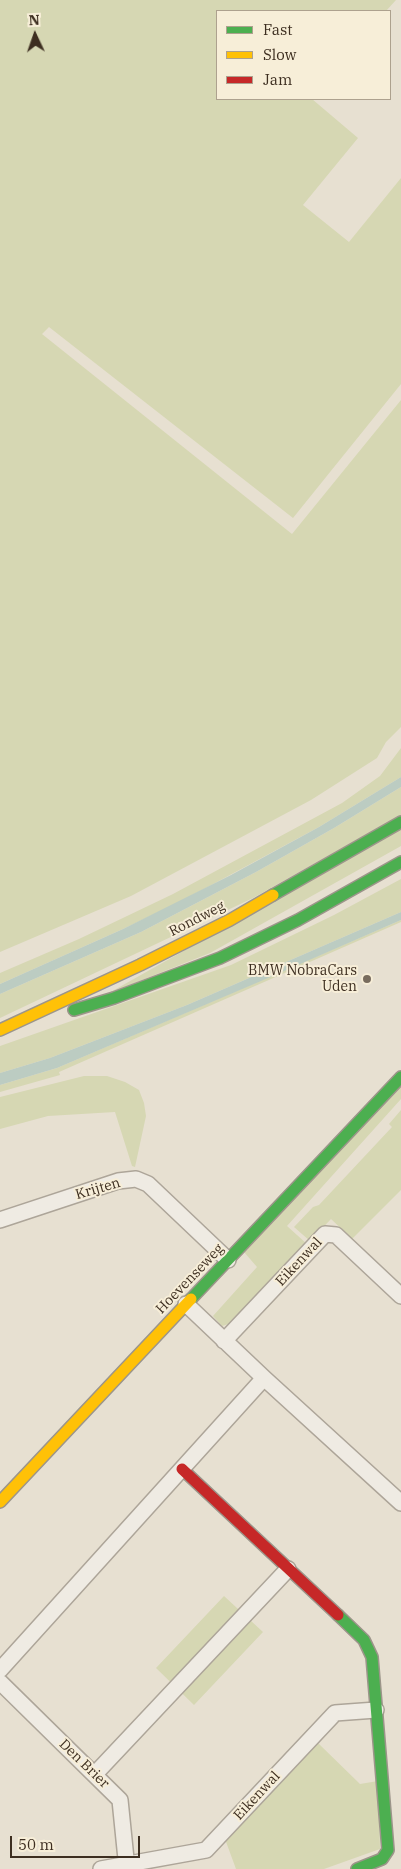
<!DOCTYPE html>
<style>
body{margin:0}
#map{position:relative;width:401px;height:1869px;overflow:hidden;background:#e7e0d1;font-family:"IBM Plex Serif",serif}
canvas{display:block}
.legend{position:absolute;left:216px;top:10px;width:175px;height:90px;box-sizing:border-box;background:#f7eed8;border:1px solid #ada18e;margin:0;padding:6px 9px;list-style:none;font-size:15px;color:#3d2e20}
.legend li{display:flex;align-items:center;gap:10px;height:25px}
.legend b{width:25px;border:1px solid #ada18e}
.north{position:absolute;left:10px;top:10px;width:50px;height:50px;-webkit-text-stroke:4px #f7eed8;paint-order:stroke;rotate:357deg;font-size:14px;font-weight:700;line-height:20px;text-align:center;color:#3d2e20}
.north::after{content:'';display:block;margin:auto;width:18px;height:22px;background:#3d2e20;clip-path:polygon(50% 0,100% 100%,50% 72%,0 100%)}
.scale{position:absolute;left:10px;top:1836px;width:130px;height:22px;box-sizing:border-box;border:2px solid #3d2e20;border-top:0;padding-left:6px;font-size:15px;line-height:18px;white-space:nowrap;color:#3d2e20;-webkit-text-stroke:4px #f7eed8;paint-order:stroke}
</style>
<div id="map">
<canvas width="401" height="1869"></canvas>
<ul class="legend">
<li><b style="height:6px;background:#4caf50"></b>Fast</li>
<li><b style="height:6px;background:#ffc107"></b>Slow</li>
<li><b style="height:6px;background:#c62828"></b>Jam</li>
</ul>
<div class="north">N</div>
<div class="scale">50 m</div>
</div>
<script>
const g = document.querySelector('canvas').getContext('2d');
g.lineJoin = 'round';
function fillPath(path, color) { g.fillStyle = color; g.fill(path, 'evenodd'); }
const toPath = rows => new Path2D(rows.map(r => 'M' + r).join(''));
function trace(path, color, width, dash) { g.strokeStyle = color; g.lineWidth = width; g.lineCap = dash ? 'butt' : 'round'; g.setLineDash(dash || []); g.stroke(path); }
function label(font, color, halo, rows, align = 'center') {
  g.font = font + ' "IBM Plex Serif",serif'; g.lineWidth = 4; g.setLineDash([]); g.textBaseline = 'middle'; g.strokeStyle = halo; g.fillStyle = color; for (const [text, x, y, turn = 0] of rows) {
    g.save(); g.translate(x, y); g.rotate((+turn || 0) * Math.PI / 180); g.textAlign = isNaN(turn) ? turn : align; if (halo) g.strokeText(text, 0, 0); g.fillText(text, 0, 0); g.restore();
  }
}
fillPath(toPath([
 [0,0,396,0,386,11,217,11,217,99,312,99,358,138,303,205,349,242,401,178,401,384,293,518,49,327,42,334,292,534,401,400,401,727,386,742,377,758,311,800,131,896,0,952],
 [401,748,401,777,319,827,178,903,123,929,0,984,0,973,79,939,173,894,342,803,380,776],
 [401,787,401,815,253,898,0,1018,0,994,141,932,256,872,334,828],
 [401,829,401,846,210,953,107,994],
 [401,879,401,912,187,1005,50,1058,0,1073,0,1046,231,965,334,915],
 [401,920,401,922,59,1072,60,1075,0,1092,0,1085,57,1068],
 [84,1076,107,1076,125,1082,139,1090,144,1103,146,1116,135,1167,132,1166,115,1112,48,1116,0,1129,0,1097],
 [401,1086,401,1099,287,1226,307,1244,232,1323,222,1326,213,1316,257,1267,244,1252],
 [401,1110,401,1190,352,1239,331,1219,310,1241,294,1227,313,1207,319,1205,392,1127,389,1124],
 [224,1596,263,1632,194,1705,156,1668],
 [318,1743,360,1784,378,1781,380,1849,324,1869,236,1869,225,1839]
]), '#d6d7b3');
fillPath(toPath([
 [401,777,401,787,334,828,256,872,141,932,0,994,0,984,123,929,231,875,319,827],
 [401,912,401,920,268,978,57,1068,0,1085,0,1073,50,1058,187,1005]
]), '#bcccc2');
const street = toPath([
 [0,1220,118,1181,136,1179,148,1184,228,1260],
 [186,1304,264,1378,401,1503],
 [224,1341,325,1234,336,1235,401,1296],
 [0,1670,264,1378],
 [0,1682,120,1800,127,1869],
 [95,1774,288,1569],
 [101,1869,206,1850,335,1713,376,1710]
]);
const fast = toPath([
 [273,895,401,822],
 [74,1010,114,998,220,958,298,920,401,862],
 [191,1299,401,1077],
 [338,1615,364,1640,372,1657,388,1850,382,1859,357,1869]
]);
const slow = toPath([
 [0,1030,140,965,230,920,273,895],
 [0,1502,191,1299]
]);
const jam = toPath([
 [182,1469,338,1615]
]);
trace(street, '#ada599', 18);
trace(fast, '#9c958a', 14);
trace(slow, '#9c958a', 14);
trace(jam, '#9c958a', 14);
trace(street, '#efebe3', 15);
trace(fast, '#4caf50', 11);
trace(slow, '#ffc107', 11);
trace(jam, '#c62828', 11);
for (const [x, y, r, color] of [
 [367,979,5,"#786c5e"]
]) { const dot = new Path2D(); dot.arc(x, y, r, 0, 2 * Math.PI); g.fillStyle = color; g.fill(dot); trace(dot, '#f7eed8', 2); }
label('14px', '#3d2e20', '#f7eed8', [
 ["Rondweg",197,919,-27],
 ["Krijten",98,1189,-16],
 ["Eikenwal",299,1262,-47],
 ["Hoevenseweg",190,1279,-46],
 ["Den Brier",84,1764,44],
 ["Eikenwal",257,1796,-47]
]);
label('14px', '#3d2e20', '#f7eed8', [
 ["BMW NobraCars",357,971],
 ["Uden",357,987]
], 'right');
</script>
